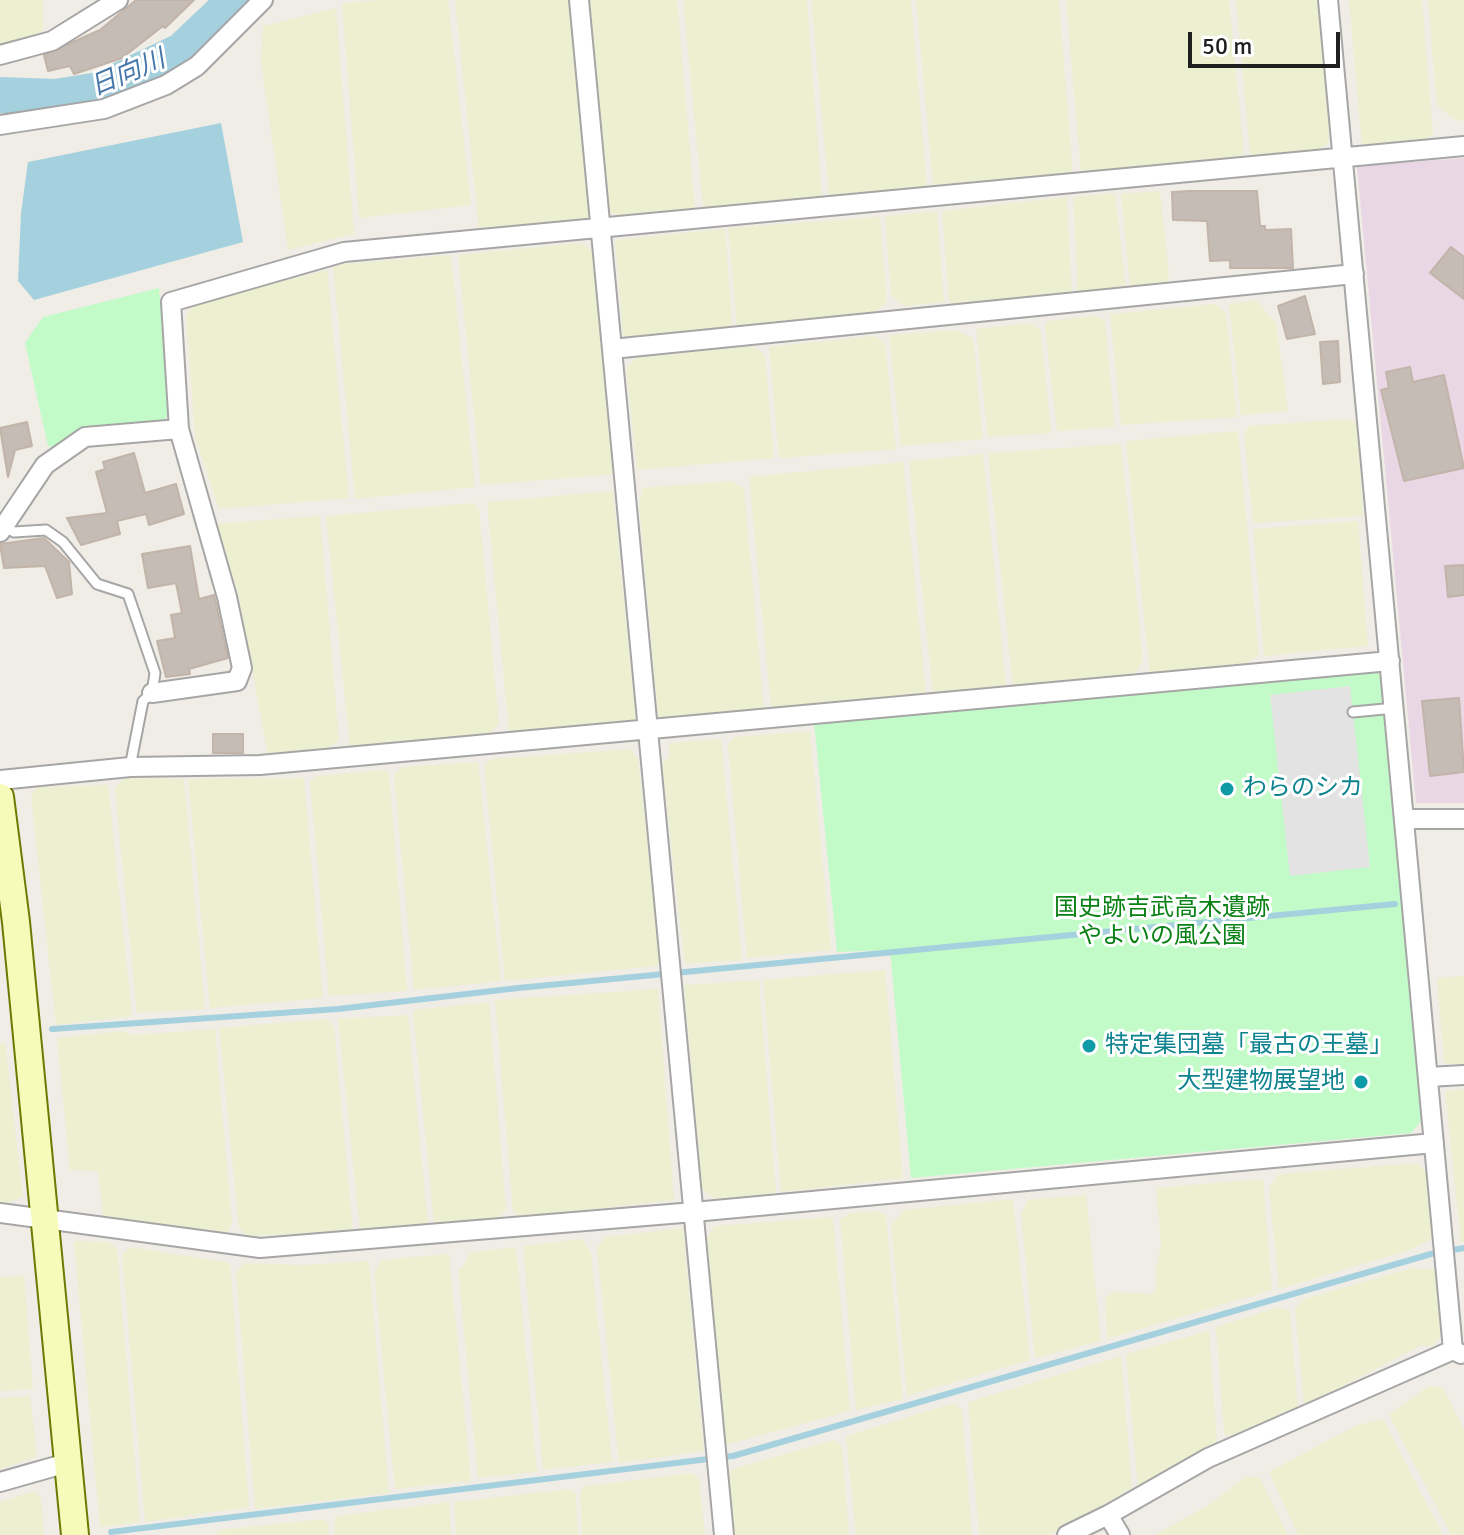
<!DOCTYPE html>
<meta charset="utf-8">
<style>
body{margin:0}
#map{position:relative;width:1464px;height:1535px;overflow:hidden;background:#f0ede6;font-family:Signika,sans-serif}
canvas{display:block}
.scale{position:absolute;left:1188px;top:32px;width:152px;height:36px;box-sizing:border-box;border:4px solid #1f1f1f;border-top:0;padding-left:10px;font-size:24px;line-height:28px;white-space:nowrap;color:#1f1f1f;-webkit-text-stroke:6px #fff;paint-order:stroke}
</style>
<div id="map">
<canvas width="1464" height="1535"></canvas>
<div class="scale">50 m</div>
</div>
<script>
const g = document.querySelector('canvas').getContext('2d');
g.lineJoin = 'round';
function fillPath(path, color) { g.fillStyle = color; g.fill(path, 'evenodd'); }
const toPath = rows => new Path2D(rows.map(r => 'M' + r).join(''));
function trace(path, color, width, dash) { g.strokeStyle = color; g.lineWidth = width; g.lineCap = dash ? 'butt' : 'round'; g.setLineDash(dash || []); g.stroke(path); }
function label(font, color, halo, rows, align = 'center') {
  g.font = font + ' Signika,"Noto Sans JP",sans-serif'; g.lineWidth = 6; g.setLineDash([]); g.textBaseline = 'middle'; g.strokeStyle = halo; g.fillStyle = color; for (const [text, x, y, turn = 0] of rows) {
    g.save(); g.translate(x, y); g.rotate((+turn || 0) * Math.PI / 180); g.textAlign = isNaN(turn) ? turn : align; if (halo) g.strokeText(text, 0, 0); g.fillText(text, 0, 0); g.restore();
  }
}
fillPath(toPath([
 [1464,158,1464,803,1416,803,1357,166]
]), '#ead7e6');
fillPath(toPath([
 [0,0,43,0,43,30,30,39,0,46],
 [382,0,448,0,471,205,359,218,342,3],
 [455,0,572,0,593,211,588,220,479,228],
 [590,0,677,0,695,208,617,215,609,211],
 [683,0,807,0,822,198,703,207],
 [811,0,911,0,927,187,829,195],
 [916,0,1059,0,1073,174,933,185],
 [1066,0,1229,0,1244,155,1081,173],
 [1236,0,1320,0,1330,117,1328,144,1318,150,1250,155],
 [1349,0,1422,0,1433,134,1424,140,1362,146],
 [1428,0,1464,0,1464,120,1457,121,1437,106],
 [336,8,354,234,288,250,261,62,263,26],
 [1160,191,1169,274,1167,284,1130,286,1121,194],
 [1115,193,1126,289,1078,294,1073,197],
 [1067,197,1072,295,960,307,949,302,942,211],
 [937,211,944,302,904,306,891,295,885,216],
 [880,217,887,301,874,315,737,328,728,228],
 [725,229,732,323,724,330,631,340,623,335,615,240],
 [580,243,595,252,616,474,481,485,458,255],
 [451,255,475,487,355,499,333,265],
 [327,270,349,498,219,509,195,437,186,316,197,303],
 [1256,300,1276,323,1288,411,1241,415,1229,304],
 [1215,304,1226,313,1237,417,1121,425,1110,314],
 [1095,316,1105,321,1115,427,1057,431,1045,329,1047,321],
 [1031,323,1041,331,1051,433,988,437,976,329],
 [956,330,973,338,983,439,901,446,889,335],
 [874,336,885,343,896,449,779,458,769,347],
 [754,346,765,355,774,458,637,470,626,368,636,358],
 [1349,419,1357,425,1363,516,1253,523,1244,435,1249,426],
 [1238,431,1259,655,1245,665,1150,675,1126,441],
 [1121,444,1143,660,1135,675,1013,687,988,453],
 [983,454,1006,688,933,695,909,461],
 [903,462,926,695,771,708,749,477],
 [732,481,744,489,764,710,662,720,658,717,639,504,643,488],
 [613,491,636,721,509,733,487,502],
 [473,503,479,508,499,724,489,734,350,747,326,516],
 [320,516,339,739,329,748,268,756,238,592,216,524],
 [1358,521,1368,646,1264,656,1253,529],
 [810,731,831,950,747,958,728,744,735,737],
 [721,739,742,960,685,964,662,764,669,757,669,743],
 [630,749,638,759,660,957,657,966,505,981,484,765,492,759],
 [478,762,501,981,414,990,394,775,402,767],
 [384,770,389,774,407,991,329,996,310,782,317,776],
 [124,778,184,779,205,1009,137,1013,115,789],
 [304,778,323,998,210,1008,188,779],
 [108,785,132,1016,56,1025,31,797,37,787],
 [885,970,903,1178,781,1192,763,980],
 [1464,976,1464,1064,1447,1064,1444,1061,1437,978],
 [759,980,776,1193,715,1199,702,1188,684,985],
 [658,989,674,1200,519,1217,513,1211,495,1000],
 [489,1002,506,1210,495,1219,434,1225,413,1010],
 [408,1015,428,1226,360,1231,338,1019],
 [327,1019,334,1027,353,1231,248,1236,239,1228,219,1028],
 [215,1029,232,1224,226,1234,103,1216,98,1171,70,1170,57,1038,123,1031,133,1035],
 [0,1043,5,1043,23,1196,6,1204,0,1203],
 [1464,1089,1464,1242,1461,1242,1445,1091],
 [1417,1163,1429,1176,1434,1238,1410,1250,1279,1289,1269,1187,1279,1174],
 [1263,1179,1272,1290,1107,1339,1105,1298,1114,1292,1152,1294,1156,1289,1156,1268,1161,1244,1156,1188],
 [1086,1195,1101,1341,1035,1358,1021,1213,1028,1200],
 [1013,1199,1030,1360,907,1396,891,1225,904,1210],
 [879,1211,886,1215,903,1399,856,1410,840,1219,851,1213],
 [833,1217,850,1411,725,1445,707,1237,714,1226],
 [683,1228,704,1451,619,1463,597,1248,605,1237],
 [582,1239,591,1253,612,1462,543,1470,523,1246],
 [74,1241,108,1242,117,1248,140,1522,100,1527],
 [130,1247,230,1263,249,1507,145,1522,122,1255],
 [516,1247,537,1472,478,1478,458,1269,464,1266,469,1253],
 [449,1254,471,1481,395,1489,374,1273,381,1260],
 [369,1261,389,1493,255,1509,236,1272,244,1263,303,1265],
 [1412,1268,1436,1270,1442,1335,1433,1345,1420,1346,1304,1406,1295,1308,1304,1299],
 [24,1276,33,1389,0,1391,0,1277],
 [1278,1307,1290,1311,1298,1409,1235,1438,1224,1434,1216,1327],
 [1209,1331,1217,1441,1138,1487,1126,1354],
 [1121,1356,1132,1488,1049,1535,979,1535,968,1402],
 [1429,1386,1443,1388,1464,1430,1464,1535,1451,1535,1389,1415],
 [30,1396,37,1457,0,1469,0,1398],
 [954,1403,962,1410,972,1535,856,1535,846,1436],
 [1383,1419,1443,1535,1298,1535,1269,1472,1357,1425],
 [834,1440,842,1447,849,1535,735,1535,729,1470],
 [692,1473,699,1478,705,1535,582,1535,580,1494,584,1486],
 [1247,1476,1260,1478,1288,1535,1155,1535,1207,1506],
 [570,1489,576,1494,578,1535,456,1535,454,1502],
 [34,1491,41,1498,44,1535,0,1535,0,1502],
 [449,1502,451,1535,334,1535,335,1516],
 [323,1519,328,1523,329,1535,215,1535,219,1530]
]), '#edefd1');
fillPath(toPath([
 [159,288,170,410,163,423,76,431,55,447,48,446,25,343,43,317],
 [1374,669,1382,677,1422,1120,1411,1133,911,1178,890,950,837,952,814,722]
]), '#c2fbc8');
fillPath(toPath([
 [1350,686,1370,867,1290,876,1270,695]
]), '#e3e3e3');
fillPath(toPath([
 [221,123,243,242,34,300,18,281,21,213,28,162]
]), '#a5d1df');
trace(toPath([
 [52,1029,338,1009,518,988,1395,904],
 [111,1532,733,1456,1431,1254,1464,1248]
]), '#a5d1df', 6);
trace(toPath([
 [0,95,56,97,99,90,181,51,235,0]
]), '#a5d1df', 36);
const building = toPath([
 [136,0,194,0,165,28,163,26,122,58,74,74,70,66,48,71,44,55,100,30,136,0],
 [1190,191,1257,191,1260,226,1265,226,1265,230,1291,229,1293,268,1230,268,1230,260,1210,261,1207,221,1173,220,1172,192,1190,191],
 [1451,247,1464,257,1464,299,1430,273,1451,247],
 [1305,296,1315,334,1287,339,1278,306,1305,296],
 [1338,341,1340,382,1323,384,1320,342,1338,341],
 [1410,367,1413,382,1444,375,1464,468,1404,481,1381,390,1389,388,1386,372,1410,367],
 [27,422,32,446,15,450,8,477,0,428,27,422],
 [134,453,145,493,176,484,184,514,149,525,146,514,117,521,120,534,81,545,67,518,107,513,96,472,105,469,103,462,134,453],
 [44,538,69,562,72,594,57,598,45,566,4,568,0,544,44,538],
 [190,546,199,599,214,595,228,658,189,669,190,674,166,677,157,641,175,638,171,615,182,613,176,583,148,588,142,554,190,546],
 [1464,565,1464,595,1448,597,1445,566,1464,565],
 [1459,698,1464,772,1430,776,1422,701,1459,698],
 [213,734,243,734,243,753,213,753,213,734]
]);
fillPath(building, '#c5bcb5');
trace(building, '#c2b4a8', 2);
const lane = toPath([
 [5,527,14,532,46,530,63,542,97,584,128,594,155,673,152,693,143,701,130,767],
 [1353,712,1395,708]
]);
const street = toPath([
 [579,0,724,1535],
 [1328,0,1453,1350],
 [0,55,52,41,118,0],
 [0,125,104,109,166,85,197,66,263,0],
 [612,349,1354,274],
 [0,532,45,465,85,437,179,429],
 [152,693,237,681,242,668,227,597,179,429,171,302,344,252,1464,146],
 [0,780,130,767,260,765,1390,661],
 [1405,819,1464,819],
 [1428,1077,1464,1075],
 [0,1213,260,1248,694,1212,1434,1143],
 [0,1482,67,1463],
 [1108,1515,1208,1458,1453,1350,1461,1354],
 [1067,1535,1108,1515,1120,1535]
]);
const secondary = toPath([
 [0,797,16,922,75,1535]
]);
trace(lane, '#a6a6a6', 13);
trace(street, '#a6a6a6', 22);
trace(secondary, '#6c7a03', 30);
trace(lane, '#fff', 9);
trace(street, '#fff', 18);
trace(secondary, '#f7fbb9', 26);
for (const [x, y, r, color] of [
 [1227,789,8,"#0f9aa8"],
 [1089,1046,8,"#0f9aa8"],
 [1361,1082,8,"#0f9aa8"]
]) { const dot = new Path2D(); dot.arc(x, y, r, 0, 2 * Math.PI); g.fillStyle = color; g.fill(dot); trace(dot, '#fff', 3); }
label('24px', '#0d838f', '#fff', [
 ["わらのシカ",1243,789],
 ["特定集団墓「最古の王墓」",1105,1046],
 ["大型建物展望地",1345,1082,"right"]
], 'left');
label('24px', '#098115', '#fff', [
 ["国史跡吉武高木遺跡",1162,909],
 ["やよいの風公園",1162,937]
]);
label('italic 26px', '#4677aa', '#fff', [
 ["日向川",128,74,-23]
]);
</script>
